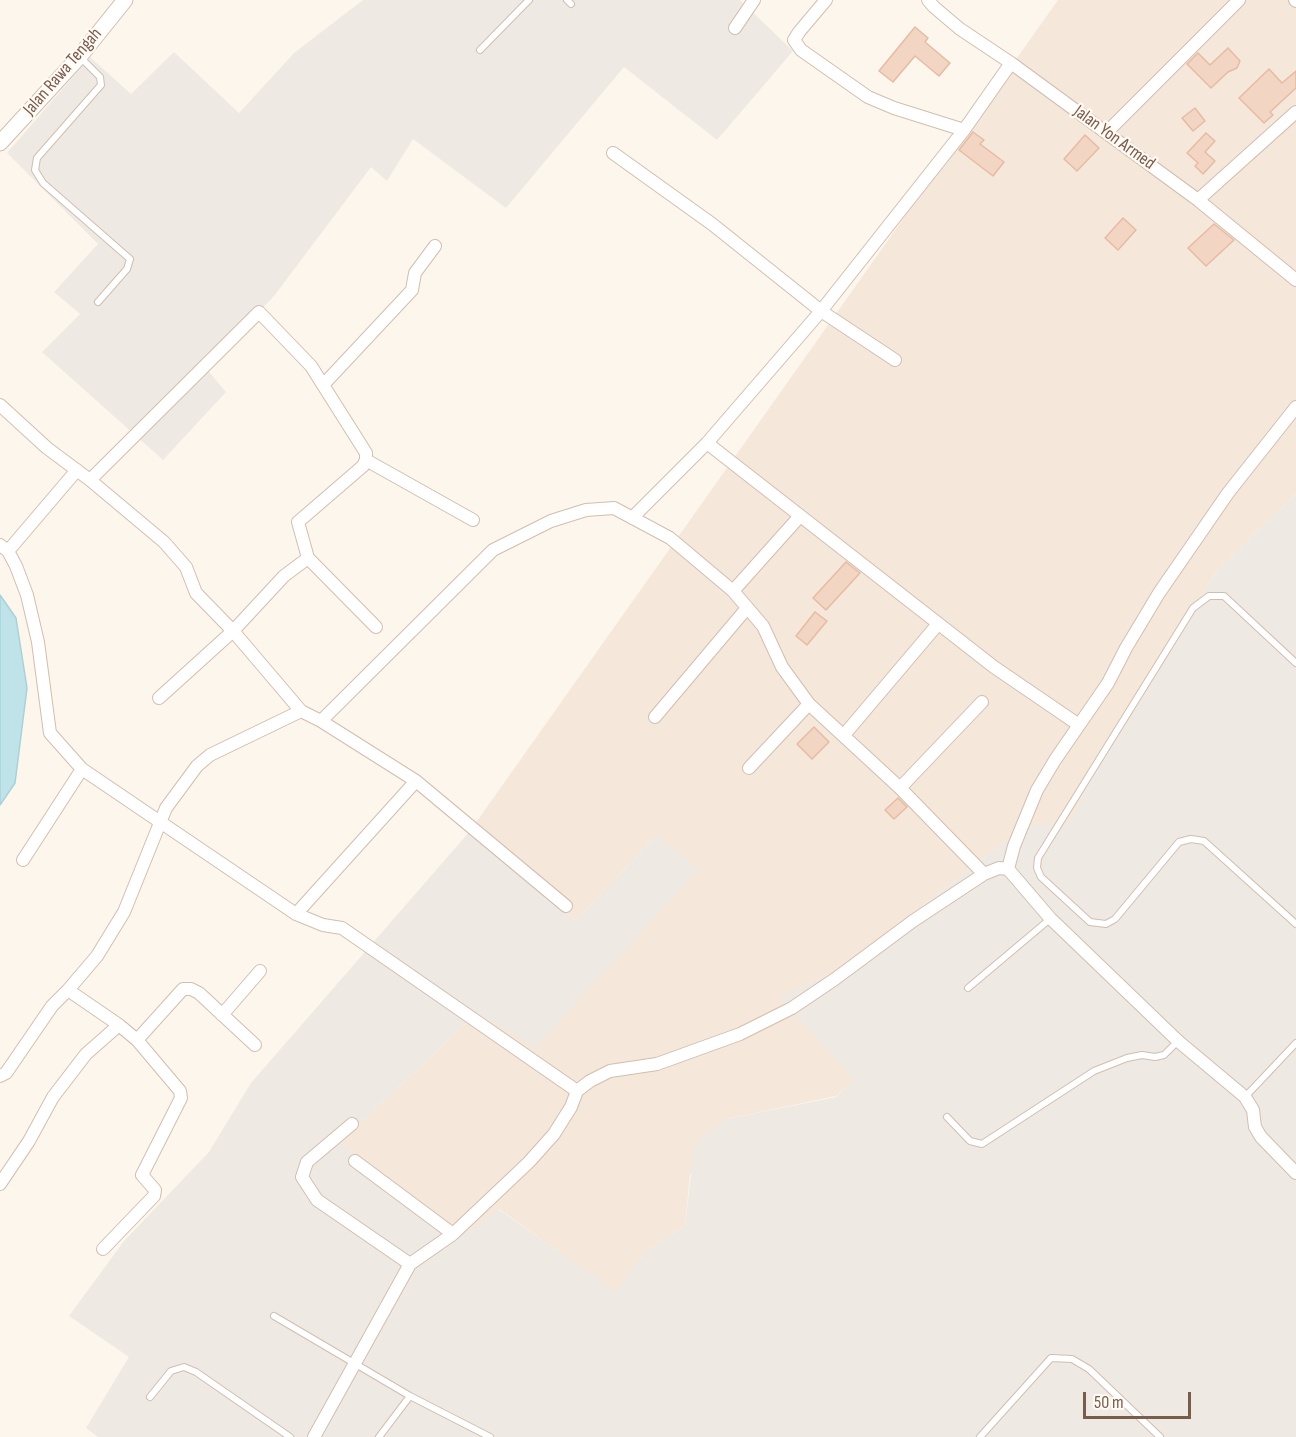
<!DOCTYPE html>
<style>
body{margin:0}
#map{position:relative;width:1296px;height:1437px;overflow:hidden;background:#fdf6ec;font-family:"Sofia Sans Condensed",sans-serif}
canvas{display:block}
.scale{position:absolute;left:1083px;top:1392px;width:108px;height:27px;box-sizing:border-box;border:3px solid #7a5c4d;border-top:0;padding-left:8px;font-size:18px;line-height:21px;white-space:nowrap;color:#7a5c4d;-webkit-text-stroke:4px #fffaf3;paint-order:stroke}
</style>
<div id="map">
<canvas width="1296" height="1437"></canvas>
<div class="scale">50 m</div>
</div>
<script>
const g = document.querySelector('canvas').getContext('2d');
g.lineJoin = 'round';
function fillPath(path, color) { g.fillStyle = color; g.fill(path, 'evenodd'); }
const toPath = rows => new Path2D(rows.map(r => 'M' + r).join(''));
function trace(path, color, width, dash) { g.strokeStyle = color; g.lineWidth = width; g.lineCap = dash ? 'butt' : 'round'; g.setLineDash(dash || []); g.stroke(path); }
function label(font, color, halo, rows, align = 'center') {
  g.font = font + ' "Sofia Sans Condensed",sans-serif'; g.lineWidth = 4.5; g.setLineDash([]); g.textBaseline = 'middle'; g.strokeStyle = halo; g.fillStyle = color; for (const [text, x, y, turn = 0] of rows) {
    g.save(); g.translate(x, y); g.rotate((+turn || 0) * Math.PI / 180); g.textAlign = isNaN(turn) ? turn : align; if (halo) g.strokeText(text, 0, 0); g.fillText(text, 0, 0); g.restore();
  }
}
fillPath(toPath([
 [1058,0,1296,0,1296,493,1215,573,1172,651,1087,787,1071,823,1024,827,841,969,781,997,855,1079,836,1096,727,1119,690,1175,685,1225,644,1253,616,1292,499,1209,464,1235,340,1142,477,1013,535,1047,656,835,576,921,470,831]
]), '#f5e8da');
fillPath(toPath([
 [363,0,740,0,793,51,717,140,624,67,506,208,413,139,387,181,371,167,274,296,205,367,226,392,163,460,42,352,80,314,54,292,98,244,7,153,90,57,131,94,174,52,239,113,294,53],
 [1296,493,1296,1437,98,1437,86,1428,129,1357,69,1316,124,1241,209,1152,251,1083,470,831,576,921,656,835,699,869,535,1048,477,1013,340,1142,464,1234,498,1209,616,1291,644,1253,685,1225,695,1143,727,1119,836,1097,854,1079,780,997,841,969,1024,827,1071,822,1116,722,1172,651,1215,573]
]), '#efe9e4');
const water = toPath([
 [0,595,16,618,27,688,15,783,0,805,0,595]
]);
fillPath(water, '#bfe3e8');
trace(water, '#a5d3da', 1.5);
const building = toPath([
 [915,27,928,38,925,42,950,63,939,76,915,56,893,82,879,71,915,27],
 [1228,48,1240,61,1237,68,1228,72,1211,88,1187,64,1198,53,1210,65,1228,48],
 [1269,69,1282,83,1296,71,1296,88,1270,112,1273,115,1264,123,1239,98,1269,69],
 [1195,108,1205,121,1193,131,1182,118,1195,108],
 [973,132,984,140,980,144,1004,162,993,176,959,150,973,132],
 [1206,133,1215,141,1205,152,1215,161,1203,174,1195,166,1198,163,1187,153,1206,133],
 [1085,135,1099,148,1077,171,1064,159,1085,135],
 [1123,218,1136,230,1118,250,1105,238,1123,218],
 [1214,224,1234,240,1206,266,1188,248,1214,224],
 [846,562,860,573,826,610,813,598,846,562],
 [815,612,827,621,807,645,796,636,815,612],
 [814,727,829,742,812,759,797,744,814,727],
 [898,798,907,807,894,819,885,810,898,798]
]);
fillPath(building, '#f3d5c3');
trace(building, '#e6bba3', 1.5);
const service = toPath([
 [567,0,571,4],
 [480,50,529,0],
 [81,58,100,77,101,85,37,158,35,170,43,183,130,259,127,269,98,302],
 [1296,663,1224,596,1209,596,1193,608,1038,858,1037,868,1041,877,1090,922,1106,924,1115,919,1179,842,1191,839,1204,841,1296,924],
 [968,988,1050,919],
 [1245,1097,1296,1043],
 [947,1117,970,1141,982,1144,1094,1071,1127,1058,1142,1055,1155,1057,1164,1055,1178,1041],
 [274,1316,410,1396,490,1437],
 [150,1397,171,1371,184,1367,196,1372,290,1437],
 [379,1437,410,1396],
 [980,1437,1051,1358,1072,1359,1089,1369,1160,1437]
]);
const minor = toPath([
 [826,0,799,32,794,40,801,50,868,97,894,108,964,130],
 [928,0,934,7,960,29,1011,63,1198,200,1296,280],
 [1295,0,1296,1],
 [735,28,754,0],
 [1107,132,1239,0],
 [613,153,712,224,821,311,895,360],
 [1198,200,1296,112],
 [324,384,412,290,415,273,435,246],
 [0,405,47,448,90,480,164,542,186,567,196,593,233,631,301,711,321,721,416,781,296,914],
 [707,443,994,667,1079,725],
 [366,460,473,520],
 [90,480,259,312,311,366,366,453,366,460,363,466,298,522,308,558,376,627],
 [632,518,707,443,821,311,964,130,1011,63],
 [0,545,8,551,16,566,27,595,38,642,50,733,82,769,296,914,323,925,342,928,577,1091],
 [8,551,77,470],
 [733,591,800,516],
 [159,698,233,631,284,576,308,558],
 [655,717,747,608],
 [321,721,493,550,551,521,586,510,614,508,670,538,733,591,763,626,782,667,809,704,900,788,984,874],
 [844,735,938,624],
 [749,768,809,704],
 [416,781,566,906],
 [900,788,982,702],
 [23,860,82,769],
 [1008,869,1014,846,1037,790,1055,760,1108,683,1126,648,1159,593,1228,493,1296,407],
 [222,1015,260,971],
 [119,1025,137,1040,183,989,191,989,199,993,255,1045],
 [0,1076,6,1073,52,1006,68,990],
 [352,1124,307,1162,302,1177,317,1200,410,1264],
 [355,1161,453,1234],
 [0,1184,29,1141,53,1097,86,1054,119,1025,68,990,97,956,124,912,166,808,197,766,210,755,301,711],
 [103,1249,154,1196,155,1190,142,1175,181,1098,180,1091,137,1040],
 [314,1437,410,1264,453,1234,529,1162,554,1134,571,1107,577,1091,590,1081,610,1071,657,1064,740,1034,792,1008,835,979,913,921,984,874,999,868,1008,869,1050,918,1178,1041,1245,1097,1253,1110,1255,1127,1261,1137,1296,1173]
]);
const tertiary = toPath([
 [0,143,80,56,125,0]
]);
trace(service, '#d1beb0', 8);
trace(minor, '#d1beb0', 14);
trace(tertiary, '#d1beb0', 17);
trace(service, '#fff', 6);
trace(minor, '#fff', 12);
trace(tertiary, '#fff', 15);
label('18px', '#7a5c4d', '#fffaf3', [
 ["Jalan Rawa Tengah",63,72,-49],
 ["Jalan Yon Armed",1114,138,36]
]);
</script>
